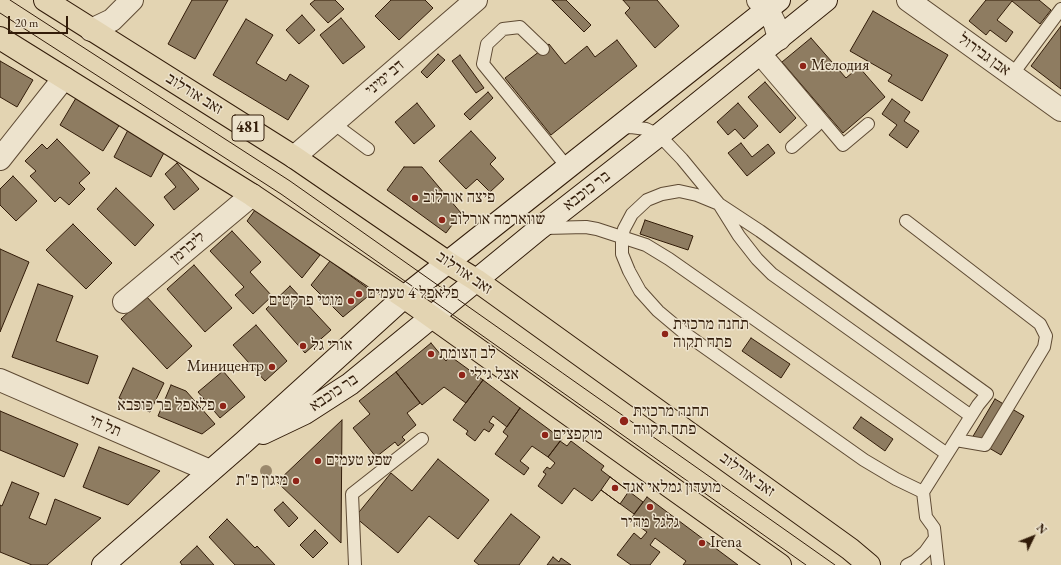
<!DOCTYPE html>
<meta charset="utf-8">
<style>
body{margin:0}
#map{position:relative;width:1061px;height:565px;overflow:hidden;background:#e3d4b2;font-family:"EB Garamond",serif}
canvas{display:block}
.north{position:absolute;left:1013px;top:517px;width:40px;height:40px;-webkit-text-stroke:3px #ede3cd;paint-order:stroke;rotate:47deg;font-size:11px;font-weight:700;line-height:16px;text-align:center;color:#321c09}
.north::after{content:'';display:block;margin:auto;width:14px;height:18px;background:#321c09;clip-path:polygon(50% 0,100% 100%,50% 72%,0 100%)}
.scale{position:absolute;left:8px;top:16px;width:60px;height:18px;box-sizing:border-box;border:2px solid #321c09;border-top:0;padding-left:5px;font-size:12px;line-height:14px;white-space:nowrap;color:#321c09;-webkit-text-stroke:3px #ede3cd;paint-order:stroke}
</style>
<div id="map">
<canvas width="1061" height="565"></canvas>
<div class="north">N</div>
<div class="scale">20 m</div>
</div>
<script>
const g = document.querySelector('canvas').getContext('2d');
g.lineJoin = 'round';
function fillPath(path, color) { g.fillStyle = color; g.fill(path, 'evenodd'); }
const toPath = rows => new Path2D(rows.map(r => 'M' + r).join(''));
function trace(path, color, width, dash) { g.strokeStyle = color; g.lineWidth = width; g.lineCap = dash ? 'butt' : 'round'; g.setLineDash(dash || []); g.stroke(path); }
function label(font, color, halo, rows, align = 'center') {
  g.font = font + ' "EB Garamond","Frank Ruhl Libre",serif'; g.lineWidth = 3; g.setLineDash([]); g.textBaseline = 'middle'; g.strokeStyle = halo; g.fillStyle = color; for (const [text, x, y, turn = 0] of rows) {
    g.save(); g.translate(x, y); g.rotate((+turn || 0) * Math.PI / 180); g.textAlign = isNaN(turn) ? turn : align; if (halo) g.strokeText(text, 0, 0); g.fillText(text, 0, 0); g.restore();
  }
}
const building = toPath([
 [192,0,228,0,195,59,168,44,192,0],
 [315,0,335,0,344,9,328,23,310,4,315,0],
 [391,0,425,0,433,8,399,40,375,16,391,0],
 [552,0,566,0,591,25,584,32,552,0],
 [623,0,657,0,679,26,655,48,625,13,630,8,623,0],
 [986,0,1039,0,1051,10,1040,24,1012,1,997,20,1013,32,1006,42,990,30,986,35,969,21,986,0],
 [873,11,948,55,922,101,888,81,892,75,850,51,873,11],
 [302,15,315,30,299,44,286,30,302,15],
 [341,18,365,47,343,64,320,35,341,18],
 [246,19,273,35,256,63,286,81,290,74,309,86,288,120,213,75,246,19],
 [1061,26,1061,89,1031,66,1061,26],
 [811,38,846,78,859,67,885,97,843,133,782,62,811,38],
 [617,40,637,66,551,135,505,78,549,44,565,64,587,46,595,57,617,40],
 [438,54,445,60,427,78,421,72,438,54],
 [460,55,484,88,476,93,452,61,460,55],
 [0,61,33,80,17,107,0,97,0,61],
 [765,82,796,118,780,133,748,97,765,82],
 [488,92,493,98,470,120,464,114,488,92],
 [76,98,120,124,103,151,60,125,76,98],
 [892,99,910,112,904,121,919,131,907,148,889,135,897,125,882,114,892,99],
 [417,103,435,126,414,144,395,122,417,103],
 [738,103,758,126,744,139,735,129,728,135,717,122,738,103],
 [128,130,165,151,151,177,114,157,128,130],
 [471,131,496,158,490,164,504,179,490,192,477,179,466,189,439,161,471,131],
 [57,139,90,173,79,183,85,189,69,205,60,197,55,202,30,176,36,171,25,161,42,144,47,149,57,139],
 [741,143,752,157,768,144,775,153,747,176,728,153,741,143],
 [177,163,199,189,174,210,164,197,176,187,165,174,177,163],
 [404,167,422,167,461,213,446,233,387,190,404,167],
 [13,176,37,201,16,221,0,205,0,189,13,176],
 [116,188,154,225,135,246,97,209,116,188],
 [255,210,320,255,302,278,247,221,255,210],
 [645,220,693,236,688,250,640,234,645,220],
 [73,224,112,263,86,289,46,250,73,224],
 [232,231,261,262,250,272,272,296,253,314,235,295,244,287,210,251,232,231],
 [0,249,29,262,0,332,0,249],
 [330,261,373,292,343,317,311,285,330,261],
 [194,265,232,308,205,332,167,289,194,265],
 [38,284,73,296,56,341,98,356,88,384,12,357,38,284],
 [290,286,331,330,305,353,266,309,290,286],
 [146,296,192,346,167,369,121,319,146,296],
 [256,325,287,361,265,381,233,345,256,325],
 [751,338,790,364,781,378,742,351,751,338],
 [431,343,446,361,450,356,483,380,466,403,444,387,422,405,396,372,431,343],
 [133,368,164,383,150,412,119,398,133,368],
 [223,371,245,397,220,418,198,392,223,371],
 [396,372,420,403,407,413,416,425,402,437,405,440,398,446,395,442,376,457,353,428,370,414,359,401,396,372],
 [483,380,520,408,507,427,493,416,489,422,494,425,489,432,484,429,475,441,466,434,468,431,453,420,483,380],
 [171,385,186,391,215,424,202,434,158,416,171,385],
 [995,399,1024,416,1001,455,972,438,995,399],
 [520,408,562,439,548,457,532,446,520,461,529,468,524,475,495,454,508,436,503,432,520,408],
 [0,411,78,444,64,477,0,450,0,411],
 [861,417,893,439,885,451,853,428,861,417],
 [342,420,341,543,277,482,342,420],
 [560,441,567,446,571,441,604,466,601,470,643,502,634,514,601,490,592,501,574,488,562,504,538,486,546,474,543,472,547,467,550,469,555,463,548,457,560,441],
 [99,447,160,471,128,505,83,487,99,447],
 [438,459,489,500,458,539,429,516,398,553,355,517,391,473,412,491,438,459],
 [610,477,629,491,620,504,601,490,610,477],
 [12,482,39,493,29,518,46,525,55,499,101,518,47,565,32,565,0,552,0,505,2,506,12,482],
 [647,497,738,565,683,565,686,561,655,538,650,545,660,552,650,565,631,565,617,555,634,533,641,539,647,532,630,520,647,497],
 [283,502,298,518,289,527,274,510,283,502],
 [511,514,540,537,519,565,479,565,474,561,511,514],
 [227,519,255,548,257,546,275,565,235,565,209,537,227,519],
 [315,530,328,543,313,558,300,545,315,530],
 [197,546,214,565,182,565,180,562,197,546],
 [553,557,559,562,561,558,571,565,547,565,553,557]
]);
fillPath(building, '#8e7c61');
trace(building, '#321c09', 1);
const lane = toPath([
 [543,49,520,27,503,29,487,44,483,64,568,168],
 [764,51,843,145,868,124],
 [757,57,816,126,792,147],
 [1012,75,1061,9],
 [333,123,368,149],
 [619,128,631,127,646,129,659,135,682,159,719,204,739,236,757,259,772,274,971,416],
 [906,221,1040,324,1046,336,1044,347,985,445,956,440],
 [545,228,586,227,597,229,646,245,669,259,947,454],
 [923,492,896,479,864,460,683,332,658,311,640,291,629,271,622,254,622,237,624,229,632,214,647,200,662,194,679,191,697,195,719,204,760,231,987,394,978,405,923,492,926,517,934,528,938,565],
 [355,565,352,494,422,439],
 [907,565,915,561,925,552,935,538]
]);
const street = toPath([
 [758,0,768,10,775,24,779,39],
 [908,0,1061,110],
 [91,30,112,20,132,0],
 [294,157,476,0],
 [0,159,64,78],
 [124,302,252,195],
 [0,380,210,471]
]);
const secondary = toPath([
 [263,433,305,413,350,384,540,228,659,135,826,0],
 [103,565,244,442,404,297,779,0]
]);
const primary = toPath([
 [45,0,294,157,447,262,476,280,850,549,869,565],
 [0,38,252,195,404,297,780,565]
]);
trace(lane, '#5e4a33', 14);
trace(street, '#5e4a33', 24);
trace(secondary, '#321c09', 24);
trace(primary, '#321c09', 24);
trace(lane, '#ede3cd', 12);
trace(street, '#ede3cd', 22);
trace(secondary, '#ede3cd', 22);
trace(primary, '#e3d4b2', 22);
trace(toPath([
 [10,0,290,181,835,565],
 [0,13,281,194,456,317,806,565]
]), '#321c09', 1);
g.fillStyle = '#9a886c';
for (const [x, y] of [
 [266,471]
]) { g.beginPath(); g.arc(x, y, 6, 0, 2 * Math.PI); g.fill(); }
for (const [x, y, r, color] of [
 [803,66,4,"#8f2418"],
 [415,198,4,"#8f2418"],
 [442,220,4,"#8f2418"],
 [359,294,4,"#8f2418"],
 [351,301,4,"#8f2418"],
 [665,334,4,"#8f2418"],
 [303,346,4,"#8f2418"],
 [431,354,4,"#8f2418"],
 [272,367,4,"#8f2418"],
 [462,375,4,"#8f2418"],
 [223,406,4,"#8f2418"],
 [624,421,5,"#8f2418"],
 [545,435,4,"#8f2418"],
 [318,461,4,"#8f2418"],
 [296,481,4,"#8f2418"],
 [615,488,4,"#8f2418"],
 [650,507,4,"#8f2418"],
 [702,543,4,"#8f2418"]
]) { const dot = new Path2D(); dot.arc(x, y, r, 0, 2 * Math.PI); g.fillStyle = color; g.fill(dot); trace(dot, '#ede3cd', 1.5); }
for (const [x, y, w] of [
 [248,128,32]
]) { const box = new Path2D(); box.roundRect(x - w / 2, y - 13, w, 26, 3); g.fillStyle = '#ede3cd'; g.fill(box); trace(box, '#321c09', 1); }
label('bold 15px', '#321c09', null, [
 ["481",248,128]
]);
label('16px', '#321c09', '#ede3cd', [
 ["אבן גבירול",984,55,36],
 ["דב ימיני",385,78,-41],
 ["זאב אורלוב",194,94,32],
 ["בר כוכבא",587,191,-38],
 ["ליברמן",188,248,-40],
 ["זאב אורלוב",464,273,34],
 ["בר כוכבא",334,393,-34],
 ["תל חי",105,426,23],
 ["זאב אורלוב",747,475,36]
]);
label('16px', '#321c09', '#ede3cd', [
 ["Мелодия",811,66],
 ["פיצה אורלוב",423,198],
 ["שווארמה אורלוב",450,220],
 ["פלאפל 4 טעמים",367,294],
 ["מוטי פרקטים",343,301,"right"],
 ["תחנה מרכזית",673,325],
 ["פתח תקוה",673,343],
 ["אורי גל",311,346],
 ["לב הצומת",439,354],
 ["Миницентр",264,367,"right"],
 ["אצל גילי",470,375],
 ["פלאפל בר כוכבא",215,406,"right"],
 ["תחנה מרכזית",633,412],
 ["פתח תקווה",633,430],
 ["מוקפצים",553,435],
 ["שפע טעמים",326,461],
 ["מיגון פ\"ת",288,481,"right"],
 ["מועדון גמלאי אגד",623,488],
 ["גלגל מהיר",650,523,"center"],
 ["Irena",710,543]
], 'left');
</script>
